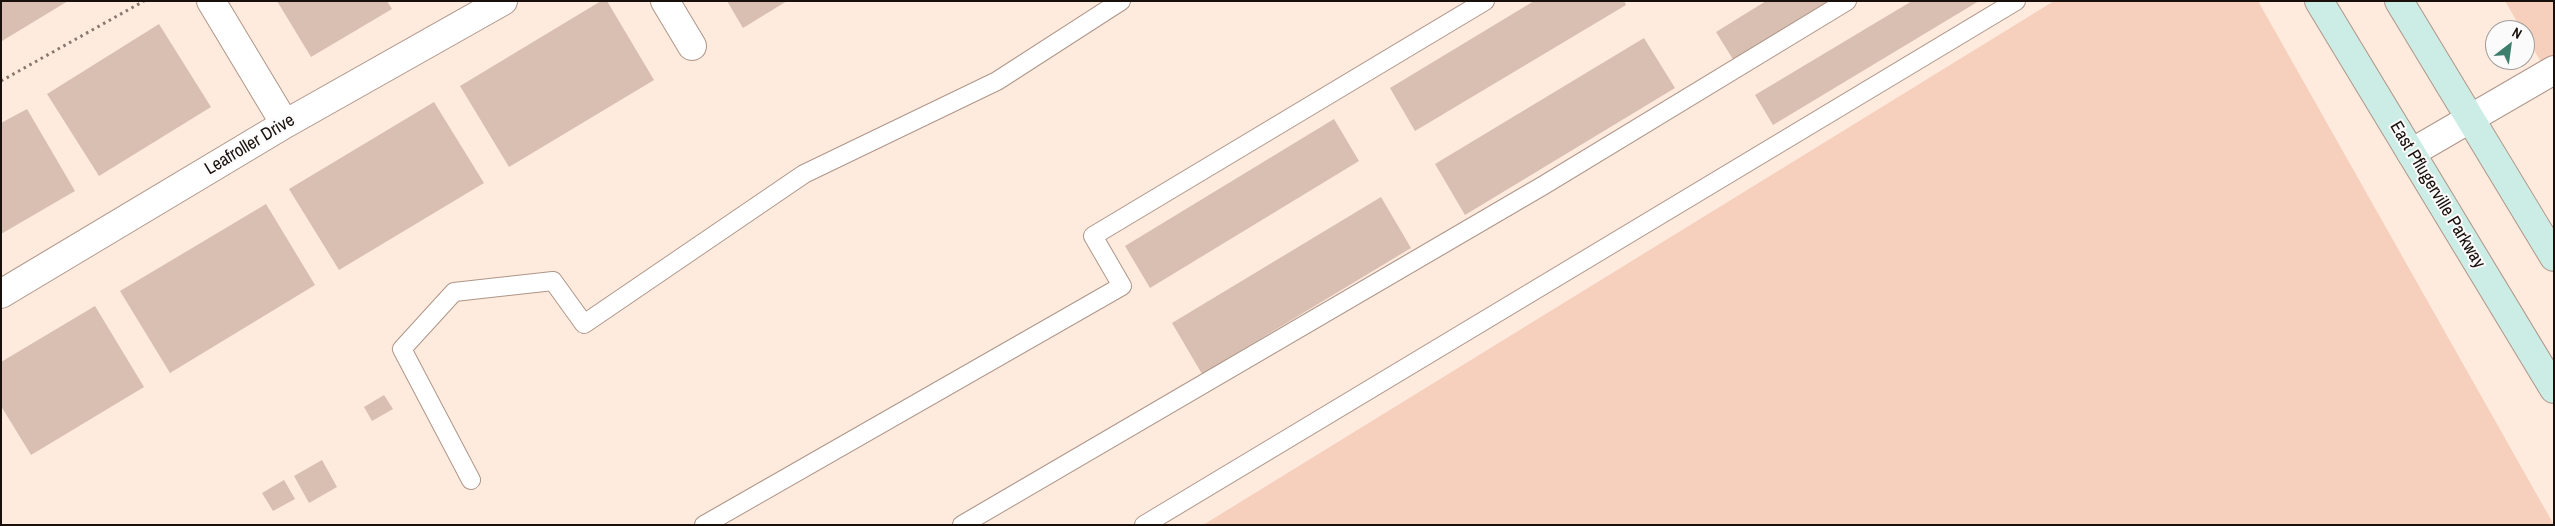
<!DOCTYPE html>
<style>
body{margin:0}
#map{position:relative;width:2555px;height:526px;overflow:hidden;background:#ffeade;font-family:"Archivo Narrow",sans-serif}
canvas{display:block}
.frame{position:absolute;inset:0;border:2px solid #19100c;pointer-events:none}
.north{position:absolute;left:2485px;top:20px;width:50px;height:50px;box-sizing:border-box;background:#fbfbfb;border:1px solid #a19d9b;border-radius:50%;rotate:30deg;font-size:14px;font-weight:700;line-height:20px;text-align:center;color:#19100c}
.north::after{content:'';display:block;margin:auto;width:18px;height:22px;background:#3e7e6d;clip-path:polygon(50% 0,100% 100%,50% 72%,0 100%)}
</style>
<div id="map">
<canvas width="2555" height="526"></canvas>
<div class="frame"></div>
<div class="north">N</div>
</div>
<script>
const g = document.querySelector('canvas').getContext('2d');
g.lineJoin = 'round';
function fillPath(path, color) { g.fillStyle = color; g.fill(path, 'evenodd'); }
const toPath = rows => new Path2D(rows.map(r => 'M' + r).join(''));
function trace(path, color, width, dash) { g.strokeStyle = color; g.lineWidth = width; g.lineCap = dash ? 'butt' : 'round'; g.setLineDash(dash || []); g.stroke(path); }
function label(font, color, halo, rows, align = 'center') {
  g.font = font + ' "Archivo Narrow",sans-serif'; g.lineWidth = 4; g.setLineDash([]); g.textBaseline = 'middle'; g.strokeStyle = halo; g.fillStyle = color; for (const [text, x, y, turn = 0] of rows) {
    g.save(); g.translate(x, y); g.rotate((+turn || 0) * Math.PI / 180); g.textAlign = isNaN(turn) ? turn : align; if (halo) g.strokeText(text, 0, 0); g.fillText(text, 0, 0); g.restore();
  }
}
fillPath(toPath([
 [2054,1,2258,1,2554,525,1203,525],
 [2505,1,2554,1,2554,84,2525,35,2525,30,2522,30]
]), '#f6d0bc');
fillPath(toPath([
 [1,1,68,1,2,41],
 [277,1,387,1,392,9,311,57],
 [601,1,607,1,654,80,509,167,460,86],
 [727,1,787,1,743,28],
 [1534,1,1624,1,1626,5,1415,131,1390,88],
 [1766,1,1833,1,1734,61,1716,32],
 [1912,1,1979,1,1773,125,1755,95],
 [159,24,211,107,99,176,47,94],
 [1644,38,1675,88,1465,215,1435,164],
 [434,102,484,183,339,270,289,189],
 [27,109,75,191,1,234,1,123],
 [1334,119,1359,161,1150,288,1125,246],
 [1381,197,1411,248,1202,374,1172,323],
 [266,204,315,285,170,373,120,291],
 [95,306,144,387,31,455,1,406,1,362],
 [384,395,393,409,372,421,364,407],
 [322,460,337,487,309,503,294,476],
 [284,480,295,499,273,511,262,493]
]), '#d8bfb2');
const service = toPath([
 [471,480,402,349,454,292,553,281,584,324,804,174,997,81,1121,1],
 [704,525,1122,286,1093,236,1485,1],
 [962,525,1544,185,1847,1],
 [1144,525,2016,1]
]);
const minor = toPath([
 [211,1,285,124],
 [665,1,692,46],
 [1,294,285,124,503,1]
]);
const tertiary = toPath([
 [2411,153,2554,70]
]);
const secondary = toPath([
 [2319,1,2554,389],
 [2399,1,2554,257]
]);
trace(service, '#ae9688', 20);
trace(minor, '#ae9688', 30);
trace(tertiary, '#ae9688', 30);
trace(secondary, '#ae9688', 30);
trace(toPath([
 [1,81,144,1]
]), '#86776f', 3, [2.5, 4]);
trace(service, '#fff', 18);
trace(minor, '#fff', 28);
trace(tertiary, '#fff', 28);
trace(secondary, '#ccede5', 28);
label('18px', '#19100c', '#fbfbfb', [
 ["Leafroller Drive",250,145,-31],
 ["East Pflugerville Parkway",2437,195,59]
]);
</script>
